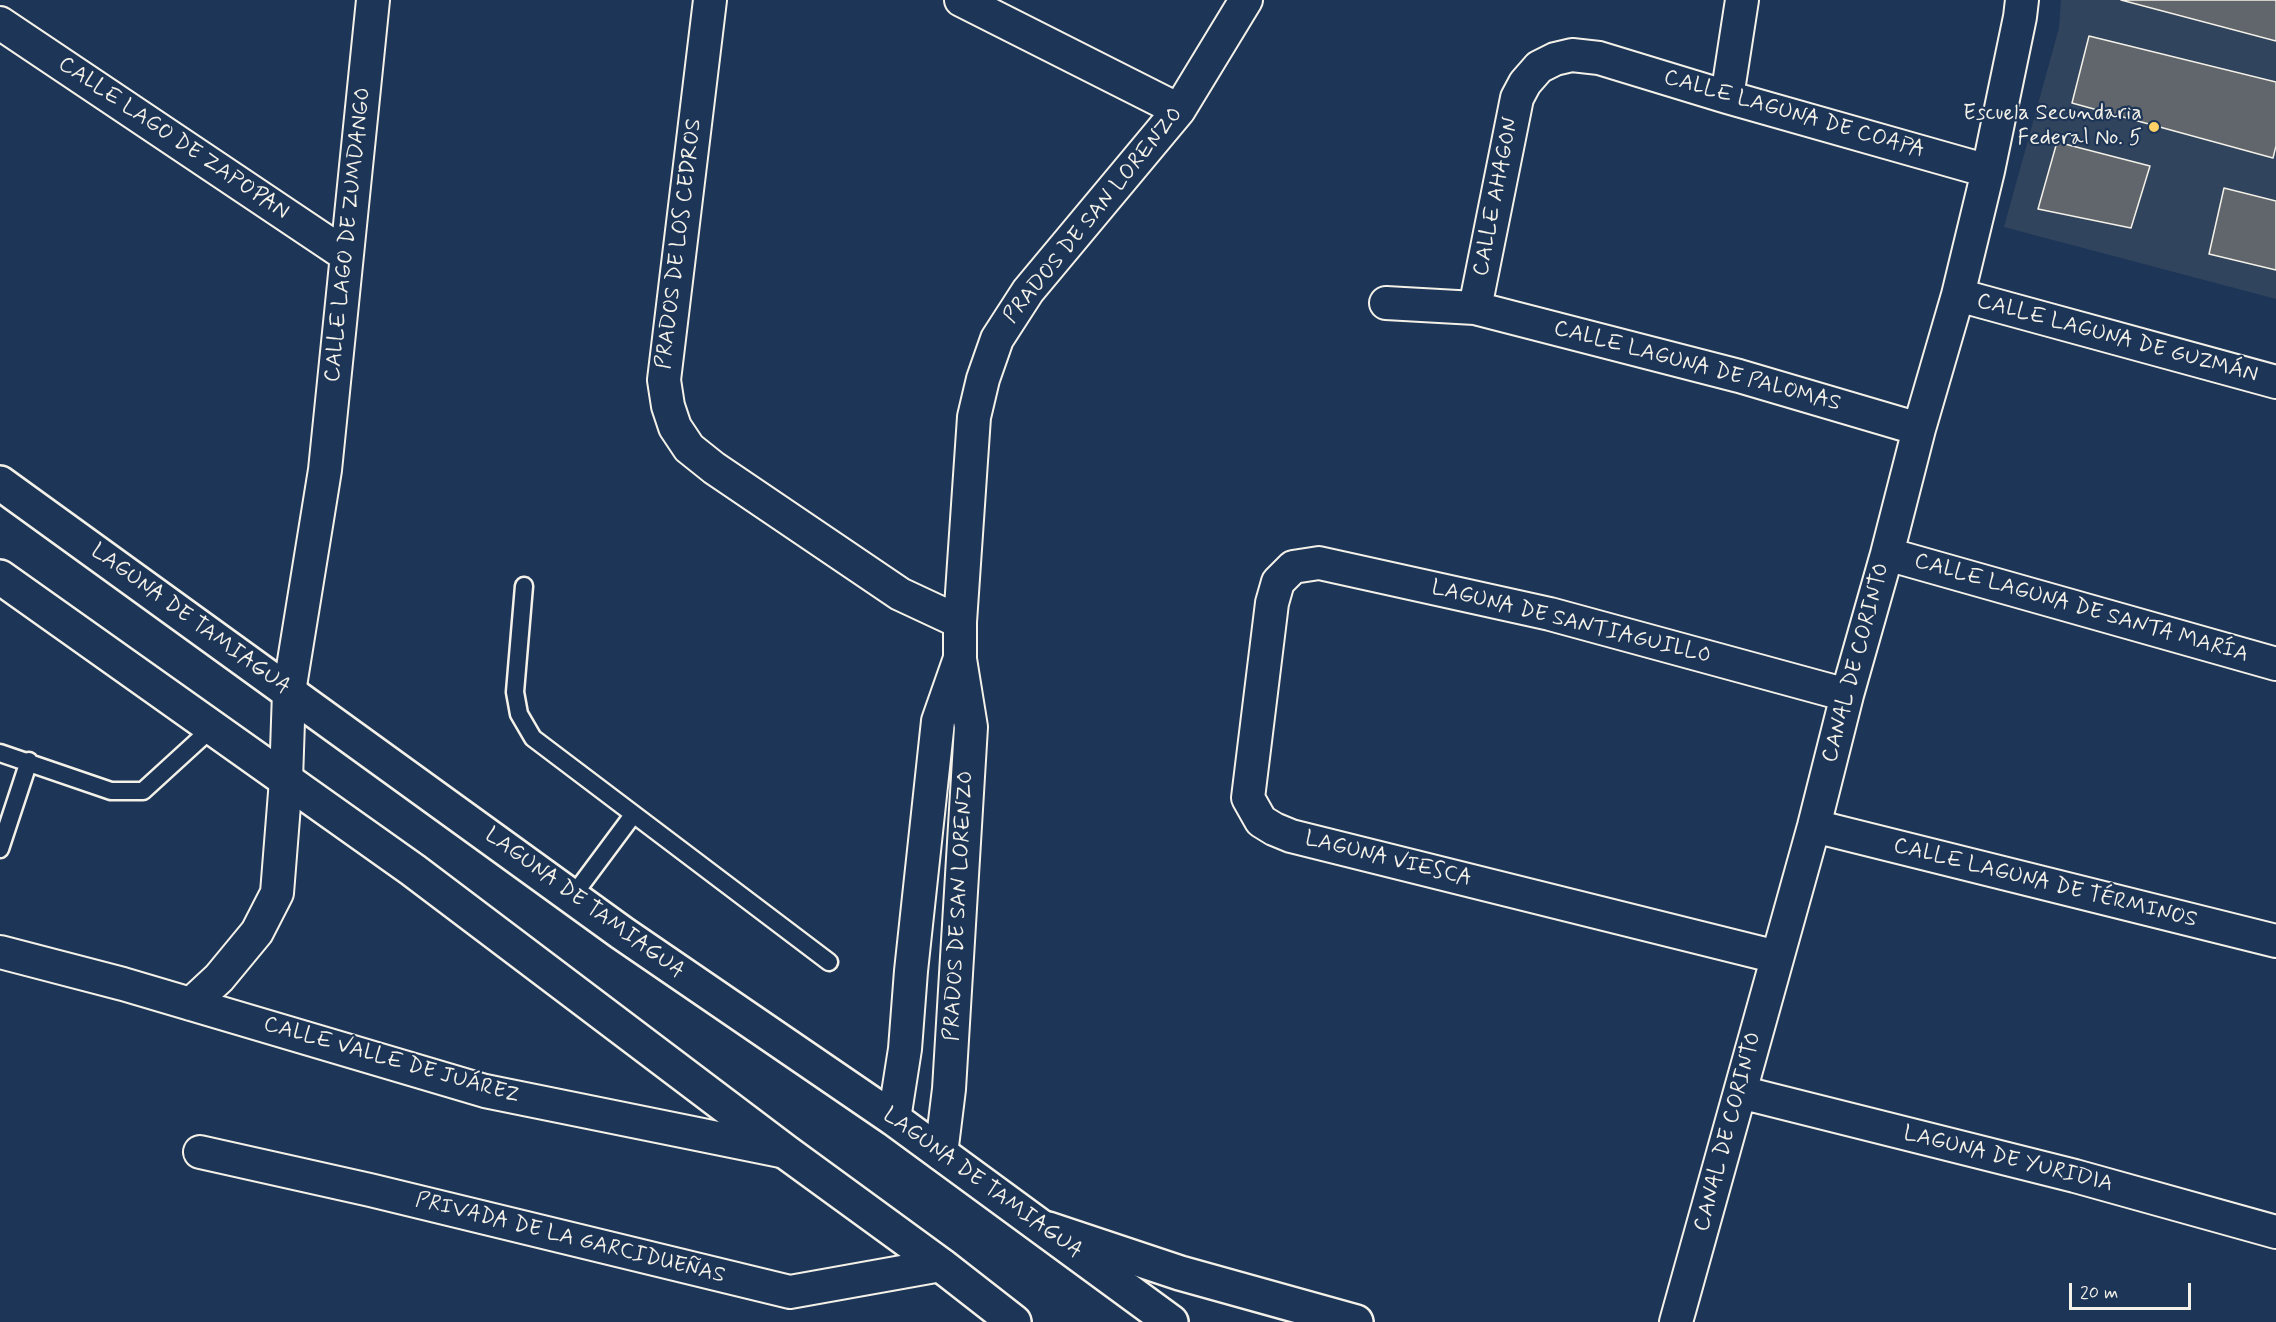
<!DOCTYPE html>
<meta charset="utf-8">
<style>
body{margin:0}
#map{position:relative;width:2276px;height:1322px;overflow:hidden;background:#1d3557;font-family:Mynerve,sans-serif}
canvas{display:block}
.scale{position:absolute;left:2069px;top:1283px;width:122px;height:27px;box-sizing:border-box;border:3px solid #f4f1e8;border-top:0;padding-left:8px;font-size:18px;line-height:21px;white-space:nowrap;color:#f4f1e8;-webkit-text-stroke:4px #1d3557;paint-order:stroke}
</style>
<div id="map">
<canvas width="2276" height="1322"></canvas>
<div class="scale">20 m</div>
</div>
<script>
const g = document.querySelector('canvas').getContext('2d');
g.lineJoin = 'round';
function fillPath(path, color) { g.fillStyle = color; g.fill(path, 'evenodd'); }
const toPath = rows => new Path2D(rows.map(r => 'M' + r).join(''));
function trace(path, color, width, dash) { g.strokeStyle = color; g.lineWidth = width; g.lineCap = dash ? 'butt' : 'round'; g.setLineDash(dash || []); g.stroke(path); }
function label(font, color, halo, rows, align = 'center') {
  g.font = font + ' Mynerve,sans-serif'; g.lineWidth = 4.5; g.setLineDash([]); g.textBaseline = 'middle'; g.strokeStyle = halo; g.fillStyle = color; for (const [text, x, y, turn = 0] of rows) {
    g.save(); g.translate(x, y); g.rotate((+turn || 0) * Math.PI / 180); g.textAlign = isNaN(turn) ? turn : align; if (halo) g.strokeText(text, 0, 0); g.fillText(text, 0, 0); g.restore();
  }
}
fillPath(toPath([
 [2061,0,2276,0,2276,299,2004,227,2059,28]
]), '#31445d');
const building = toPath([
 [2121,0,2276,0,2276,41,2121,0],
 [2089,36,2276,82,2276,146,2273,158,2072,103,2089,36],
 [2057,142,2150,166,2131,228,2038,209,2057,142],
 [2224,188,2276,201,2276,270,2209,254,2224,188]
]);
fillPath(building, '#60666b');
trace(building, '#f4f1e8', 1.5);
const service = toPath([
 [524,586,515,692,519,714,533,738,829,962],
 [0,753,111,791,143,791,212,728],
 [0,849,29,761],
 [572,897,633,815]
]);
const minor = toPath([
 [710,0,664,380,668,406,675,427,689,448,714,468,900,594,960,622],
 [961,0,1179,110],
 [0,23,346,255],
 [1727,97,1742,0],
 [1958,295,2276,382],
 [1386,303,1475,308,1517,98,1525,83,1539,67,1555,59,1572,55,1599,58,1727,97,1988,171],
 [1475,308,1739,376,1919,429],
 [1887,554,2276,664],
 [1814,826,2276,941],
 [0,952,123,984,485,1091,786,1152],
 [1777,957,1291,836,1274,829,1261,821,1248,798,1272,603,1278,582,1293,567,1319,563,1550,614,1847,695],
 [191,1004,219,978,257,932,277,893,286,780,289,692,325,470,373,0],
 [1740,1092,2075,1176,2276,1232],
 [894,1119,905,1049,911,971,938,721,959,661],
 [200,1152,370,1190,790,1292,941,1265],
 [941,1154,949,1089,971,727,960,659,960,622,974,417,983,379,997,339,1028,291,1179,110,1246,0],
 [1676,1322,1814,826,1847,695,1887,554,1919,429,1958,295,1988,171,2020,17,2022,0]
]);
const tertiary = toPath([
 [1048,1229,1180,1273,1356,1322]
]);
const secondary = toPath([
 [0,483,622,933,894,1119,1171,1322],
 [0,577,413,870,786,1152,941,1265,1014,1322]
]);
trace(service, '#f4f1e8', 21);
trace(minor, '#f4f1e8', 36);
trace(tertiary, '#f4f1e8', 38);
trace(secondary, '#f4f1e8', 38);
trace(service, '#1d3557', 16);
trace(minor, '#1d3557', 32);
trace(tertiary, '#1d3557', 33);
trace(secondary, '#1d3557', 33);
for (const [x, y, r, color] of [
 [2154,127,6,"#ffd166"]
]) { const dot = new Path2D(); dot.arc(x, y, r, 0, 2 * Math.PI); g.fillStyle = color; g.fill(dot); trace(dot, '#1d3557', 2); }
label('22px', '#f4f1e8', '#1d3557', [
 ["Escuela Secundaria",2142,114],
 ["Federal No. 5",2142,139]
], 'right');
label('22px', '#f4f1e8', '#1d3557', [
 ["CALLE LAGUNA DE COAPA",1794,115,16],
 ["CALLE LAGO DE ZAPOPAN",173,139,34],
 ["CALLE AHAGON",1497,197,-79],
 ["PRADOS DE SAN LORENZO",1094,216,-51],
 ["CALLE LAGO DE ZUMDANGO",349,235,-84],
 ["PRADOS DE LOS CEDROS",680,244,-83],
 ["CALLE LAGUNA DE GUZMÁN",2117,339,15],
 ["CALLE LAGUNA DE PALOMAS",1697,367,15],
 ["CALLE LAGUNA DE SANTA MARÍA",2081,609,16],
 ["LAGUNA DE TAMIAGUA",190,620,36],
 ["LAGUNA DE SANTIAGUILLO",1571,623,14],
 ["CANAL DE CORINTO",1857,663,-75],
 ["LAGUNA VIESCA",1388,860,14],
 ["CALLE LAGUNA DE TÉRMINOS",2045,884,14],
 ["LAGUNA DE TAMIAGUA",584,904,36],
 ["PRADOS DE SAN LORENZO",960,906,-87],
 ["CALLE VALLE DE JUÁREZ",391,1061,16],
 ["CANAL DE CORINTO",1729,1132,-75],
 ["LAGUNA DE YURIDIA",2008,1160,14],
 ["LAGUNA DE TAMIAGUA",982,1184,36],
 ["PRIVADA DE LA GARCIDUEÑAS",570,1239,14]
]);
</script>
